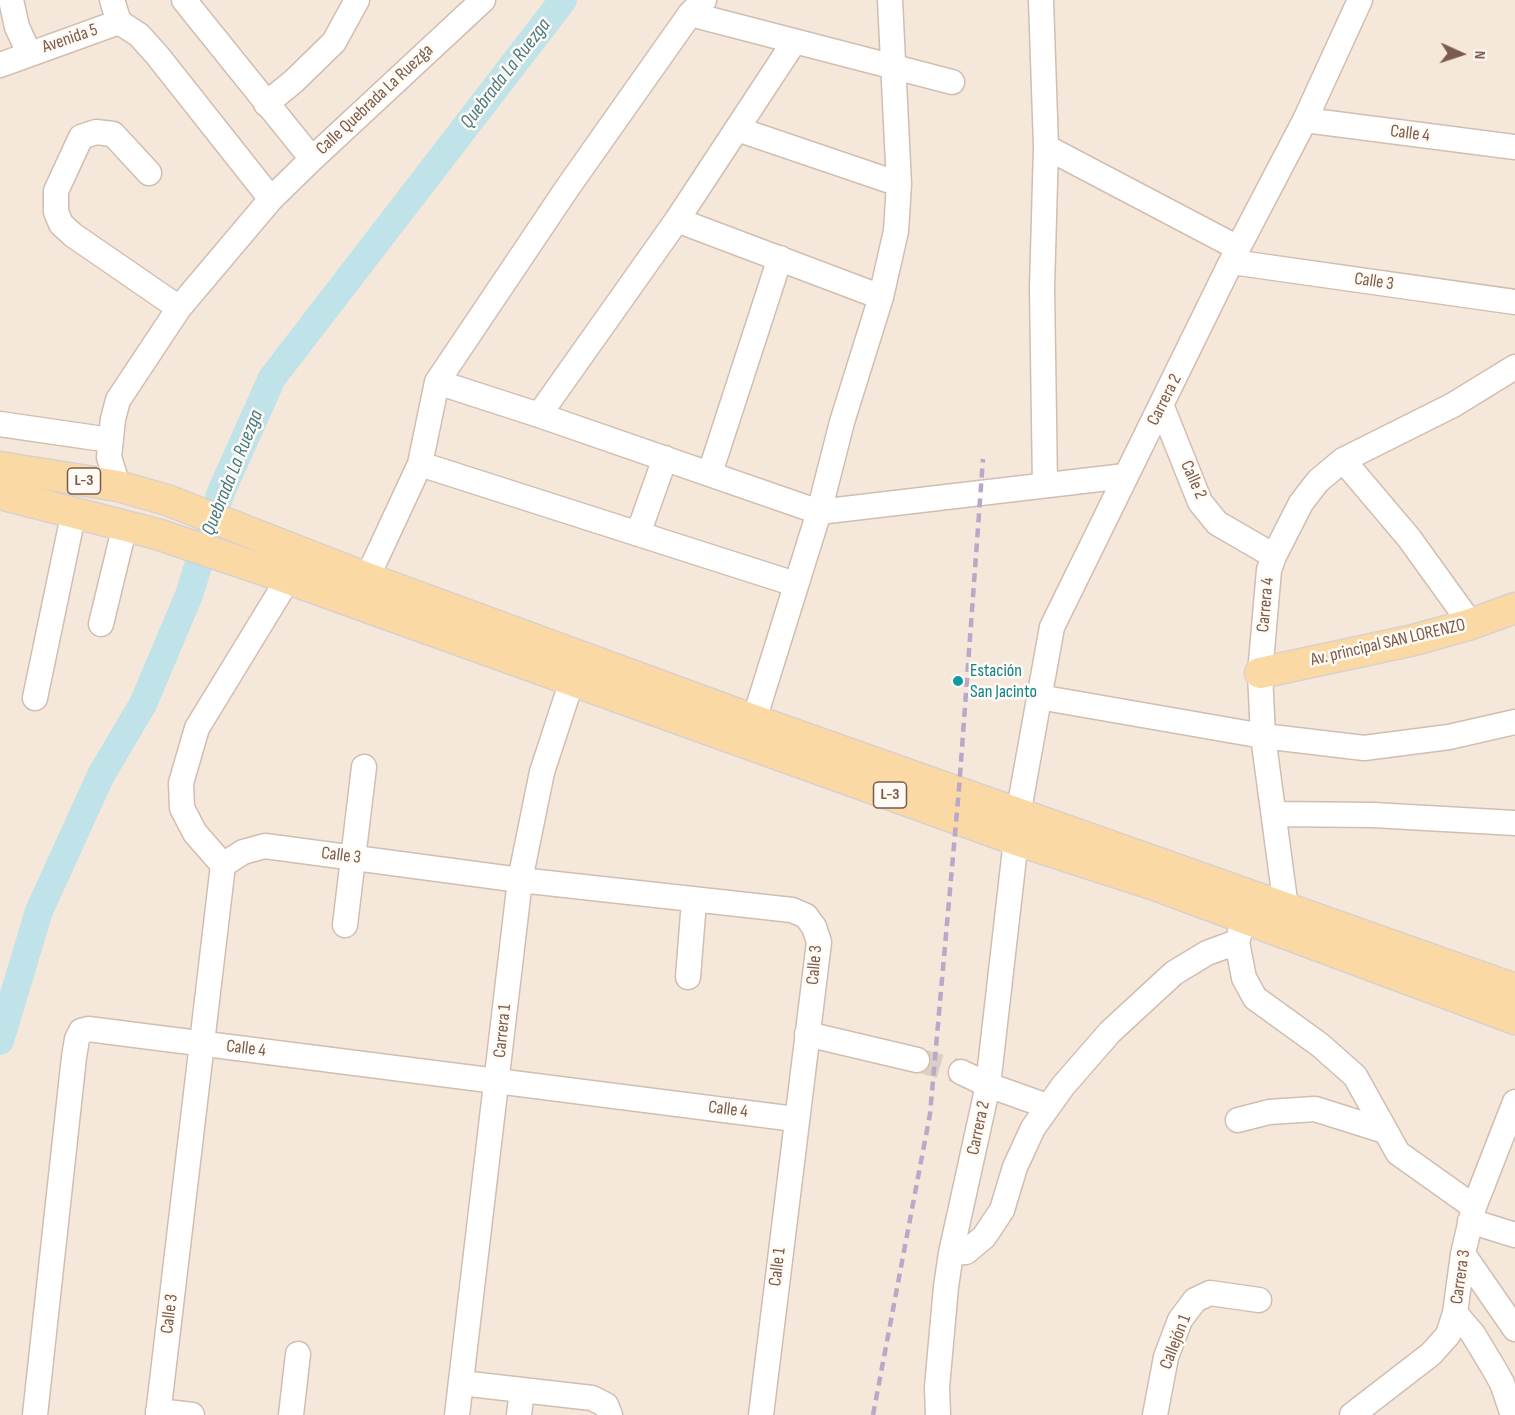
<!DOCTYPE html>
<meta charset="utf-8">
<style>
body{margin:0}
#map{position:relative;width:1515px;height:1415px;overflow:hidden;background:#fdf6ec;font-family:"Sofia Sans Condensed",sans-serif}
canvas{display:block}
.north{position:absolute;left:1431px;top:24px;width:60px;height:60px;-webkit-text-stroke:4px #fffaf3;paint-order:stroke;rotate:93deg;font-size:16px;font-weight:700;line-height:24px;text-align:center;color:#7a5c4d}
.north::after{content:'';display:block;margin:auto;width:21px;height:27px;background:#7a5c4d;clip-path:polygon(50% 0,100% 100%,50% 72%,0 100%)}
</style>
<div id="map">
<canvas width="1515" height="1415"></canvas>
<div class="north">N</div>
</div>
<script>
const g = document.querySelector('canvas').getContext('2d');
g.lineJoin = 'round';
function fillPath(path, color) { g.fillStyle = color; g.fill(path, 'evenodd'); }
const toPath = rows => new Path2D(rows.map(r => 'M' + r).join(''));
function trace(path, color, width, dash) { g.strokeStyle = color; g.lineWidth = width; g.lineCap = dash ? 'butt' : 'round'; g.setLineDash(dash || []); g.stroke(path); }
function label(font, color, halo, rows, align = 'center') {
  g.font = font + ' "Sofia Sans Condensed",sans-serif'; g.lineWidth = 5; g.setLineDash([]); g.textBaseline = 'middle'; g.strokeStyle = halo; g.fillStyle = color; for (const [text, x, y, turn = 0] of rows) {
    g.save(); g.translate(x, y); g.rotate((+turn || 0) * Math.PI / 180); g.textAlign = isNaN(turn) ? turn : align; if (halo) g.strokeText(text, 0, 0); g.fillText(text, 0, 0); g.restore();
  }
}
fillPath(toPath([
 [0,0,1515,0,1515,1415,0,1415]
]), '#f5e8da');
trace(toPath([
 [0,1041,39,911,101,775,143,704,189,595,221,492,272,378,563,0]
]), '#bfe3e8', 28);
trace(toPath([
 [917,1060,961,1072]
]), '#dcd0c4', 24, [24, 12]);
const minor = toPath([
 [11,0,17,27,29,53],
 [184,0,312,159,483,0],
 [1041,0,1046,147,1042,288,1045,485],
 [690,14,952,82],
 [119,22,139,35,157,55,271,199],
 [0,65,119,22,112,0],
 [266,104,294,81,334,42,357,0],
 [1305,120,1515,147],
 [737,129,899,184],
 [1046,147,1238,248],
 [149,173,113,134,96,132,81,137,56,191,56,212,61,224,73,235,179,308],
 [677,220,881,297],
 [1232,262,1515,302],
 [437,382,539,415,819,512,1125,476],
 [1162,407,1200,502,1217,523,1274,556],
 [539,415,677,220,794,42],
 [0,424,110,440],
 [1343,460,1409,538,1471,624],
 [420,464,795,584],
 [710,473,780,258],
 [118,486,109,457,113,419,118,400,179,308,271,199,312,159],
 [638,534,665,458],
 [367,578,420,464,437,382,568,187,690,14,704,0],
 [101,624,125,525],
 [1039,697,1263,736,1364,748,1449,737,1515,722],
 [35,698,74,511],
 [754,720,819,512,842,422,881,297,896,231,899,184,890,0],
 [1274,814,1373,815,1515,823],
 [1018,815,1052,627,1238,248,1305,120,1360,0],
 [223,865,195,833,182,808,181,783,197,728,288,579],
 [1286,922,1286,908,1263,736,1260,673,1269,570,1274,556,1301,503,1318,481,1343,460,1453,405,1515,367],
 [345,925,364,767],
 [1242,926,1237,942,1244,978,1255,998,1320,1045,1355,1076,1398,1153,1474,1207],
 [688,977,694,901],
 [807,1034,917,1060],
 [961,1072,988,1085,1047,1106],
 [1238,1120,1269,1112,1315,1109,1385,1131],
 [1470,1221,1515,1235],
 [951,1253,966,1252,984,1237,1002,1210,1015,1167,1033,1128,1063,1086,1110,1032,1174,973,1207,953,1237,942],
 [1463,1254,1515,1329],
 [1455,1313,1473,1334,1493,1367,1502,1383,1513,1415],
 [461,1383,592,1398,606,1405,610,1415],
 [158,1411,192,1415],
 [35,1415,74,1057,77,1039,81,1031,88,1029,795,1119],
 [158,1415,223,865,243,852,265,846,520,880,792,910,806,916,814,927,819,942,761,1415],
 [291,1415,298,1354],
 [457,1415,520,880,542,772,577,665],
 [519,1415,522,1390],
 [938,1415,937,1387,946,1287,951,1253,988,1085,1016,840],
 [1155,1415,1166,1357,1180,1320,1195,1300,1210,1293,1259,1300],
 [1352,1415,1431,1354,1448,1335,1455,1313,1463,1254,1474,1207,1515,1102]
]);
const major = toPath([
 [0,467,118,486,167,500,367,578,754,720,1515,989],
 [0,494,157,534,264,570,1016,840,1155,885,1515,1019],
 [1260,673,1414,640,1471,624,1515,608]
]);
trace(minor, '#d1beb0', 27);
trace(major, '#dad1cd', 33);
trace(minor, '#fff', 24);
trace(major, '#fbd9a5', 30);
trace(toPath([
 [873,1415,930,1114,959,789,983,459]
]), '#b9a8c9', 4.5, [9, 6]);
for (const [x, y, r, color] of [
 [958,681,6,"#0f9aa8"]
]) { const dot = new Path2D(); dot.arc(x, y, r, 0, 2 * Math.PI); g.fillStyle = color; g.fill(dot); trace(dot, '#fffaf3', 2); }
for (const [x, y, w] of [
 [84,481,33],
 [890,795,33]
]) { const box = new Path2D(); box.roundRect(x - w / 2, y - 13, w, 26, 4.5); g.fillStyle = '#fffaf3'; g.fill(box); trace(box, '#7a5c4d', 1.5); }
label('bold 16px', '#7a5c4d', null, [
 ["L-3",84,481],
 ["L-3",890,795]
]);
label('18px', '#7a5c4d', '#fffaf3', [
 ["Avenida 5",70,39,-19],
 ["Calle Quebrada La Ruezga",375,100,-43],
 ["Calle 4",1410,134,7],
 ["Calle 3",1374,282,8],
 ["Carrera 2",1165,400,-63],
 ["Calle 2",1193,480,66],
 ["Carrera 4",1266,605,-85],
 ["Av. principal SAN LORENZO",1388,643,-13],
 ["Calle 3",341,856,7],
 ["Calle 3",815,965,-85],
 ["Carrera 1",503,1031,-84],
 ["Calle 4",246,1049,7],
 ["Calle 4",728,1110,7],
 ["Carrera 2",979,1128,-78],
 ["Calle 1",778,1267,-83],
 ["Carrera 3",1461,1277,-82],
 ["Calle 3",170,1314,-83],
 ["Callejón 1",1176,1342,-69]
]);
label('18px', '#0d838f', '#fffaf3', [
 ["Estación",970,671],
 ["San Jacinto",970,692]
], 'left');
label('italic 20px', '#437c86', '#fffaf3', [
 ["Quebrada La Ruezga",506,74,-52],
 ["Quebrada La Ruezga",233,473,-68]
]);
</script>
